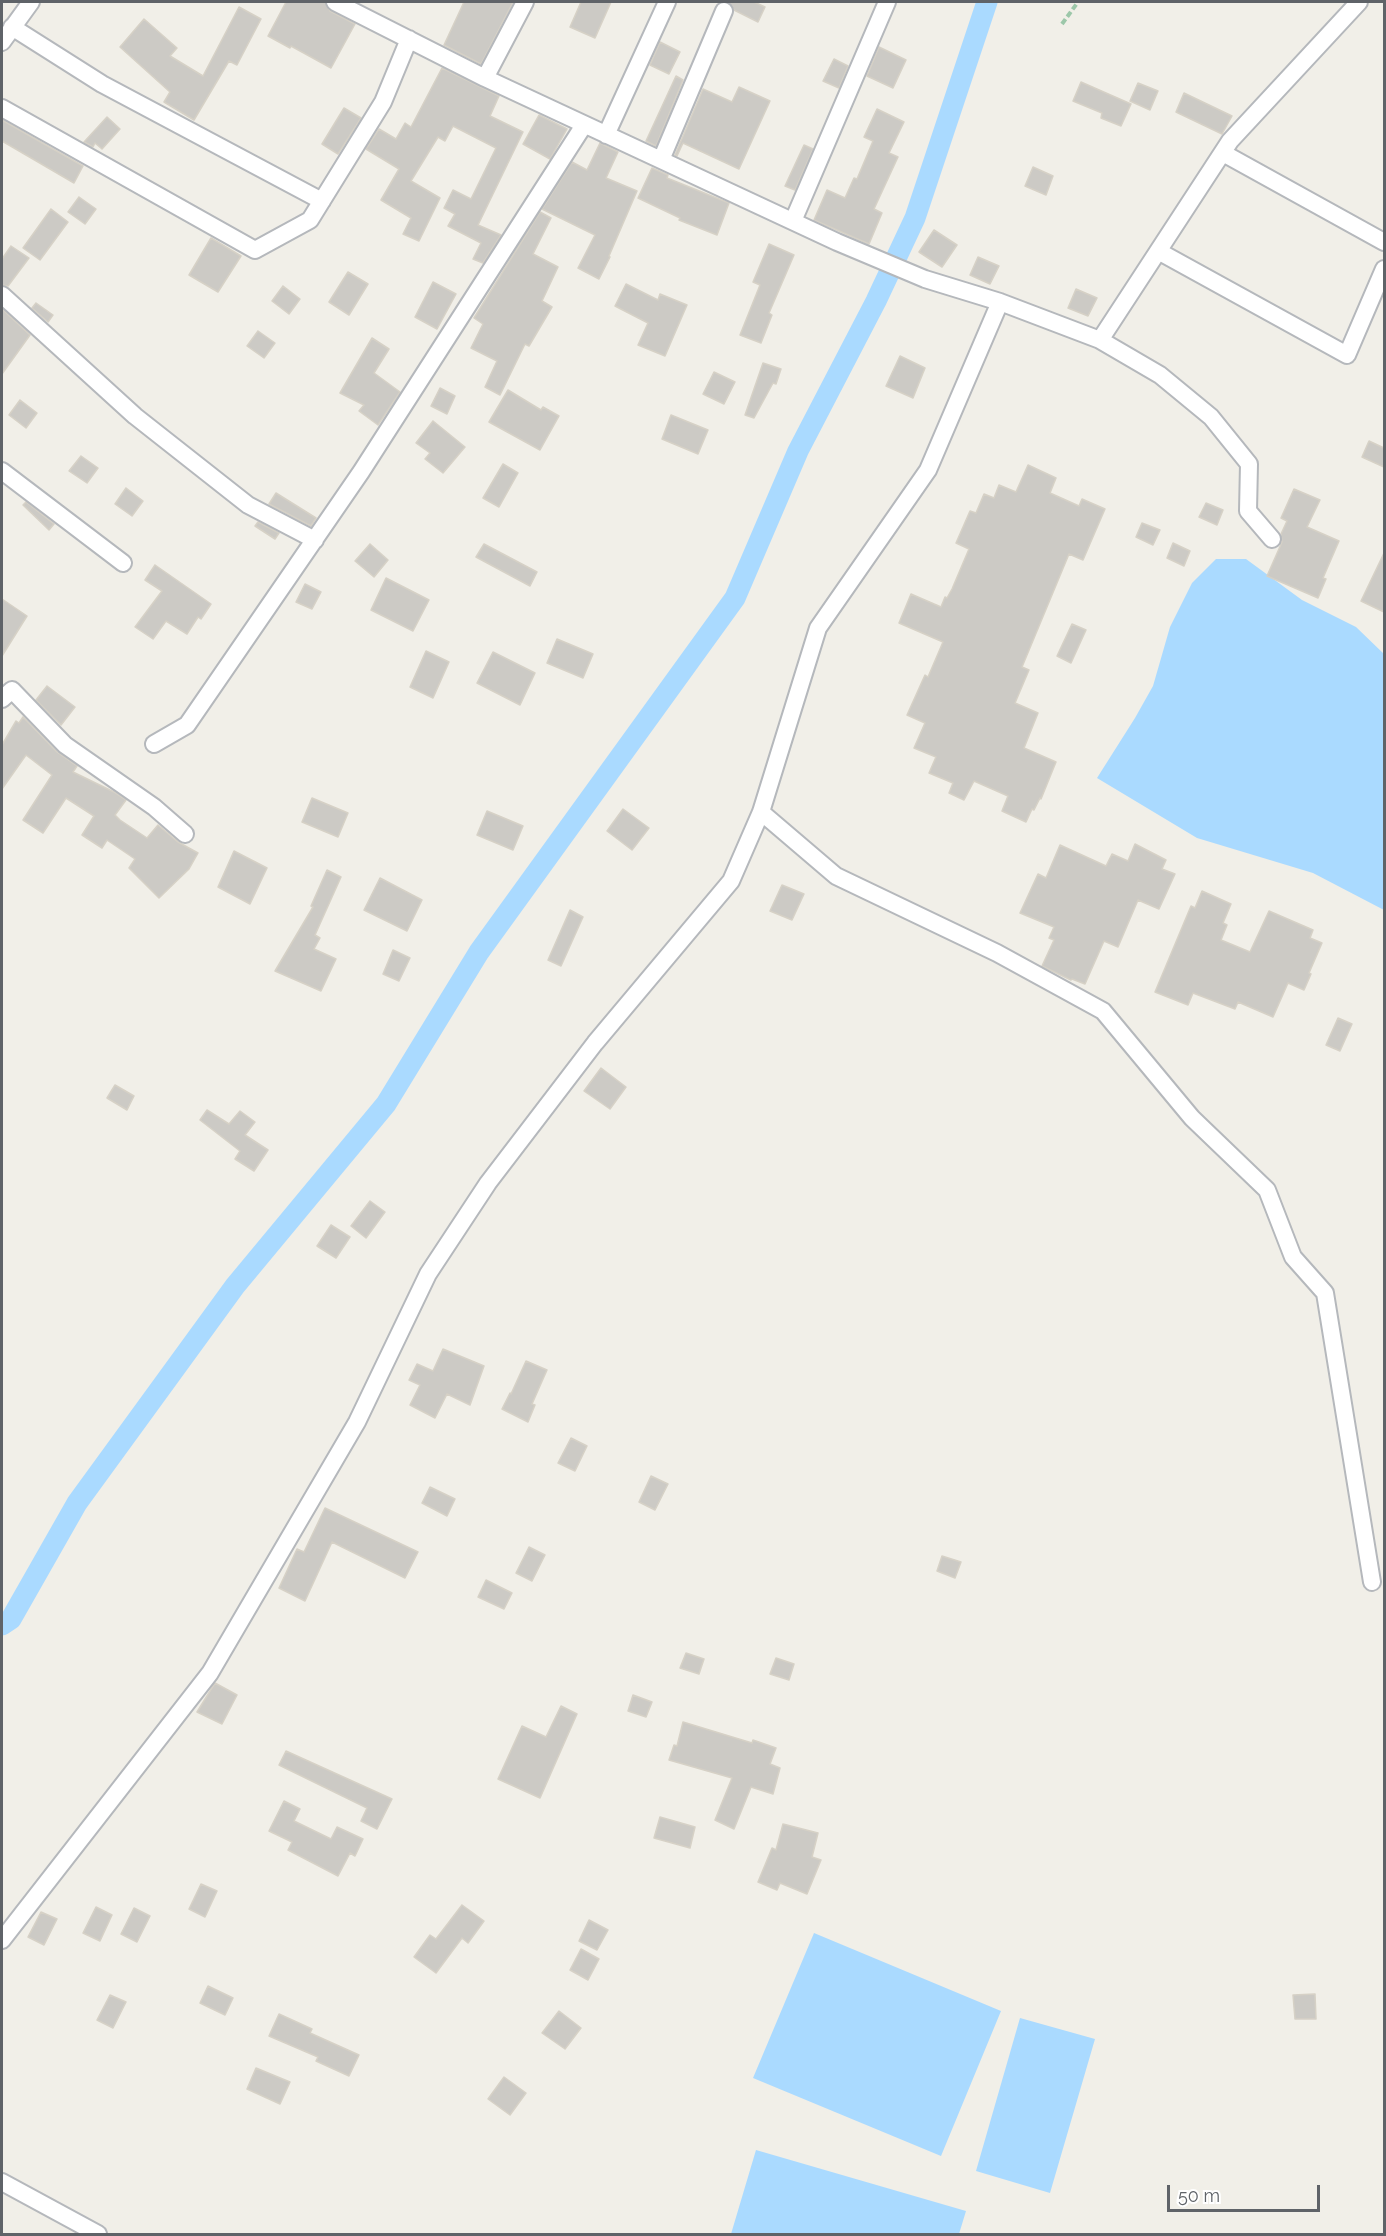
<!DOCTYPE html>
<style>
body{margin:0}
#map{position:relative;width:1386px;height:2236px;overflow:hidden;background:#f1efe8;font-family:Raleway,sans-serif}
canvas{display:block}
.frame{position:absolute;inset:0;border:3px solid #5f6368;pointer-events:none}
.scale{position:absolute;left:1167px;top:2185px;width:153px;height:27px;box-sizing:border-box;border:3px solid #5f6368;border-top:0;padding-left:8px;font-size:18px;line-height:21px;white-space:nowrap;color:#5f6368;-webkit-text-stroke:4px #fff;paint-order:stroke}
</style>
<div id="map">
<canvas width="1386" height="2236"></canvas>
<div class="frame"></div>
<div class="scale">50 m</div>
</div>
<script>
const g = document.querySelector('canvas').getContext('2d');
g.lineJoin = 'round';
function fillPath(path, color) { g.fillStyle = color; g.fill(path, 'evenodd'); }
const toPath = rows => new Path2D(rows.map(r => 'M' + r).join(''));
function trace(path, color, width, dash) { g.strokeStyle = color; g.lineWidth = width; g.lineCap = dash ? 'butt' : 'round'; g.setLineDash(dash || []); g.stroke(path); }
fillPath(toPath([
 [1216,559,1246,559,1302,600,1356,627,1384,654,1384,910,1313,873,1197,838,1097,778,1135,718,1153,686,1170,627,1192,583],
 [814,1933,1001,2011,941,2156,753,2078],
 [1020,2018,1095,2039,1050,2193,976,2171],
 [756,2150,966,2211,959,2234,731,2234]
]), '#aadaff');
trace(toPath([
 [2,1625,11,1619,77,1503,235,1286,386,1104,479,952,735,598,798,451,876,301,915,218,987,2]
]), '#aadaff', 21);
const building = toPath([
 [286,2,325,2,330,11,355,24,331,68,291,46,290,48,268,36,286,2],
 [464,2,513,2,481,64,444,45,464,2],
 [581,2,611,2,595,38,570,27,581,2],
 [728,2,754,2,765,7,758,22,734,10,728,2],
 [239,7,261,19,237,65,229,61,194,120,164,102,170,92,120,47,144,19,177,48,170,56,203,76,239,7],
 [660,42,680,52,669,74,650,65,660,42],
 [879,47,906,60,893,88,867,76,879,47],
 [834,59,848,66,839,88,823,81,834,59],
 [442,68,499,96,490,116,523,132,478,225,501,235,483,263,473,259,481,243,448,226,455,214,444,208,453,190,471,199,496,148,453,126,445,141,438,137,411,181,440,198,419,241,403,234,411,218,381,200,399,169,366,149,379,129,396,139,405,123,411,127,442,68],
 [676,76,683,80,656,146,646,141,676,76],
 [1081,82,1131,104,1121,126,1101,118,1102,113,1073,101,1081,82],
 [1138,83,1158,91,1150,110,1130,101,1138,83],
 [739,87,770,101,739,169,683,143,677,156,675,155,703,89,732,102,739,87],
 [1184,93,1232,116,1222,134,1176,112,1184,93],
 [344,108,361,118,338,154,322,144,344,108],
 [877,109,904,122,889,153,898,157,874,209,882,213,869,244,814,220,827,190,845,198,854,178,857,179,873,141,864,137,877,109],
 [539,115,567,129,550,159,523,144,539,115],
 [107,117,120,129,102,149,95,143,93,147,84,142,107,117],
 [2,120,83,166,74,183,2,141,2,120],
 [600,143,618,152,606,178,637,191,609,256,610,257,599,279,578,268,595,235,542,209,572,162,587,170,600,143],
 [804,145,813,149,795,190,785,186,804,145],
 [1033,167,1053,176,1046,195,1025,186,1033,167],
 [652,168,668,175,667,178,729,203,717,235,679,220,680,218,638,198,652,168],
 [79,197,96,209,85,224,68,212,79,197],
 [51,209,68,222,40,260,23,248,51,209],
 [540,212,551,218,533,254,558,267,542,301,552,307,529,346,525,344,500,395,485,387,497,361,471,348,483,324,474,318,540,212],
 [934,230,957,245,942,267,919,252,934,230],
 [211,238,241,256,218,292,189,275,211,238],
 [769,244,794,255,769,313,772,315,761,343,740,335,760,285,753,282,769,244],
 [11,246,29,258,8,286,2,285,2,259,11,246],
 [978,257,999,266,990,284,970,275,978,257],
 [348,272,368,284,349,315,329,302,348,272],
 [433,282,456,294,437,329,415,317,433,282],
 [626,284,658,300,660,294,687,305,665,356,638,345,648,323,615,306,626,284],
 [283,286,300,299,289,314,272,301,283,286],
 [1076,289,1097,298,1088,316,1068,308,1076,289],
 [36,303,53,315,48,322,32,308,36,303],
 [2,309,30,335,2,374,2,309],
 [258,331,275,343,264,358,247,346,258,331],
 [372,338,389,349,374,373,400,392,378,425,359,411,364,405,340,393,372,338],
 [900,356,925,368,913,398,886,386,900,356],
 [763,363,781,369,776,384,773,383,754,418,745,415,763,363],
 [714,372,735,382,724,404,703,394,714,372],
 [440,388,455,396,447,414,431,406,440,388],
 [508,390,541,410,543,407,559,416,540,450,489,422,508,390],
 [20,400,37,413,26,428,9,415,20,400],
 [671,415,708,430,698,454,662,439,671,415],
 [433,421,465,447,443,473,425,459,430,453,416,443,433,421],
 [1369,441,1384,448,1384,467,1362,457,1369,441],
 [81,456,98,468,87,483,69,471,81,456],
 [503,464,518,473,499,507,483,498,503,464],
 [1028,465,1056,478,1050,493,1079,506,1082,499,1105,509,1083,560,1069,554,1022,667,1029,670,1015,703,1038,713,1024,748,1056,762,1041,799,1040,798,1034,810,1032,809,1026,822,1002,811,1008,796,974,781,964,800,949,793,953,783,929,773,936,757,914,748,925,723,907,715,925,675,928,677,943,642,899,623,911,594,941,607,945,597,947,598,952,589,969,549,956,543,970,511,976,513,984,494,994,498,999,485,1016,492,1028,465],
 [126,488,143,501,132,516,115,504,126,488],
 [1294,489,1320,500,1307,527,1339,541,1323,578,1326,579,1318,598,1267,576,1282,542,1281,534,1287,521,1281,518,1294,489],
 [276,493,316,518,311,526,269,504,276,493],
 [26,502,54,524,49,530,23,505,26,502],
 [1206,503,1223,510,1217,525,1199,517,1206,503],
 [258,522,279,533,275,539,255,526,258,522],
 [1142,523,1160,530,1153,545,1136,537,1142,523],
 [1173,543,1190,551,1184,566,1167,558,1173,543],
 [370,544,388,560,374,577,355,561,370,544],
 [484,544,537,572,530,586,476,557,484,544],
 [1384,553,1384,612,1361,601,1384,553],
 [155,565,211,604,201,619,198,617,187,634,166,621,153,639,135,627,162,591,145,580,155,565],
 [386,578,429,600,413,631,371,610,386,578],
 [305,584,321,592,312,609,296,602,305,584],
 [2,599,27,616,2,656,2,599],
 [1072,624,1086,630,1071,663,1057,656,1072,624],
 [557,639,593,654,583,678,547,663,557,639],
 [426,651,449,662,433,698,410,687,426,651],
 [493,652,535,673,520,705,477,683,493,652],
 [47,686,75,707,61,725,36,700,47,686],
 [23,717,57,752,77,766,73,772,114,792,126,800,115,815,120,820,147,838,158,825,178,842,198,853,189,869,159,898,129,868,135,859,107,840,102,848,82,835,94,816,66,798,43,833,23,820,52,775,26,755,2,789,2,745,16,721,19,723,23,717],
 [312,798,348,813,338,837,302,822,312,798],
 [623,809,649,828,632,850,607,831,623,809],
 [487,811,523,826,513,850,477,835,487,811],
 [1135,844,1166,860,1162,869,1175,874,1159,909,1138,900,1118,947,1104,941,1085,984,1072,979,1071,980,1042,966,1054,940,1049,938,1054,927,1020,913,1038,874,1046,878,1060,845,1106,866,1112,854,1128,861,1135,844],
 [234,851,267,868,250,904,218,887,234,851],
 [327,870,341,877,315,935,320,938,314,949,336,959,321,991,275,971,313,907,311,906,327,870],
 [380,878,422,900,407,931,364,910,380,878],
 [782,885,804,894,792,920,770,911,782,885],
 [1202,891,1231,904,1223,923,1227,925,1221,940,1250,952,1269,911,1313,930,1310,938,1322,943,1309,973,1311,974,1304,990,1288,983,1273,1017,1238,1002,1235,1009,1193,993,1188,1005,1155,992,1191,906,1195,908,1202,891],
 [570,910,583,917,561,966,548,960,570,910],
 [393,950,410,958,399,981,383,974,393,950],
 [1338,1018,1352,1024,1340,1051,1326,1045,1338,1018],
 [601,1068,626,1087,610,1109,584,1091,601,1068],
 [115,1085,134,1096,127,1110,107,1098,115,1085],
 [207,1110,229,1124,240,1111,255,1122,245,1135,268,1150,254,1171,235,1159,240,1151,200,1120,207,1110],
 [370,1201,385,1212,366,1238,351,1226,370,1201],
 [331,1225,350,1237,336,1258,317,1246,331,1225],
 [443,1349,484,1366,470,1405,447,1394,435,1418,410,1405,420,1385,409,1380,417,1364,433,1371,443,1349],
 [526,1361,547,1370,532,1404,535,1405,528,1422,502,1409,510,1393,511,1394,526,1361],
 [571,1438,587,1446,575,1471,558,1463,571,1438],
 [651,1476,668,1484,655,1510,639,1502,651,1476],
 [430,1487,455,1499,447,1516,422,1503,430,1487],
 [325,1508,418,1552,405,1578,332,1542,305,1601,279,1588,297,1549,304,1552,325,1508],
 [529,1547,545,1555,532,1581,516,1573,529,1547],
 [942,1556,961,1562,955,1578,937,1571,942,1556],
 [486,1580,512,1593,504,1609,478,1597,486,1580],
 [686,1653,704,1659,699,1674,680,1668,686,1653],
 [776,1658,794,1664,789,1680,770,1674,776,1658],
 [215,1683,237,1695,222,1724,197,1712,215,1683],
 [633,1695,652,1702,646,1717,628,1711,633,1695],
 [561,1706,577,1714,540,1798,498,1779,522,1726,546,1737,561,1706],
 [683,1722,752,1743,753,1740,776,1748,770,1764,780,1768,773,1794,751,1787,734,1829,715,1820,732,1778,669,1760,674,1745,677,1746,683,1722],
 [286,1751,392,1799,377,1829,361,1821,367,1808,279,1765,286,1751],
 [284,1801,300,1809,294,1821,331,1839,337,1827,363,1839,355,1856,350,1853,338,1876,288,1850,292,1842,269,1831,284,1801],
 [660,1817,695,1827,690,1848,654,1838,660,1817],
 [783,1824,818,1833,812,1857,821,1860,807,1894,780,1883,777,1890,758,1882,772,1848,776,1850,783,1824],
 [201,1884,217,1891,205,1917,189,1909,201,1884],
 [462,1905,484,1921,468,1943,462,1938,436,1973,414,1957,430,1935,436,1939,462,1905],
 [96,1907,112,1915,100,1941,83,1933,96,1907],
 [134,1908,150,1916,137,1942,121,1934,134,1908],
 [41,1912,57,1919,44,1945,28,1937,41,1912],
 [589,1920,608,1930,597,1950,579,1941,589,1920],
 [581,1949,599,1959,588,1980,570,1970,581,1949],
 [208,1986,233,1998,225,2015,200,2003,208,1986],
 [1315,1994,1316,2019,1295,2019,1293,1995,1315,1994],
 [110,1995,126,2002,113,2028,97,2020,110,1995],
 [559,2011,581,2028,565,2049,542,2033,559,2011],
 [279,2014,312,2029,310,2033,359,2055,349,2076,316,2061,318,2057,269,2036,279,2014],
 [256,2068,290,2082,280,2104,247,2089,256,2068],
 [504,2077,526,2093,510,2115,488,2099,504,2077]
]);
fillPath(building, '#cccac5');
trace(building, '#d6d1c6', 1.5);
const minor = toPath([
 [335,2,485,78,837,242,925,279,1000,302,1100,340,1230,141,1359,2],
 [12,27,102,84,322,201],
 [2,42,31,2],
 [485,78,525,2],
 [2,108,255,250,310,220,383,102,409,39],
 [606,135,667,2],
 [1223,153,1384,242],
 [661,160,724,11],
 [793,221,887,2],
 [1158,251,1347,355,1384,269],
 [2,295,135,416,248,505,315,540],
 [1100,340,1160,375,1211,417,1249,464,1248,511,1272,539],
 [2,471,123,563],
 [2,699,12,690,65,745,154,807,185,834],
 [154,744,187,725,361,472,584,125],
 [761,812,836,876,997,953,1103,1011,1192,1118,1267,1190,1293,1257,1325,1293,1372,1582],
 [2,1940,210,1673,357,1422,428,1274,488,1183,595,1043,731,881,761,812,818,628,928,470,1000,302],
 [2,2182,98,2234]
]);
trace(minor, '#b5b8bc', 20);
trace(toPath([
 [1062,24,1078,2]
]), '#9cc7a9', 4, [6, 3]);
trace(minor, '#fff', 16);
</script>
